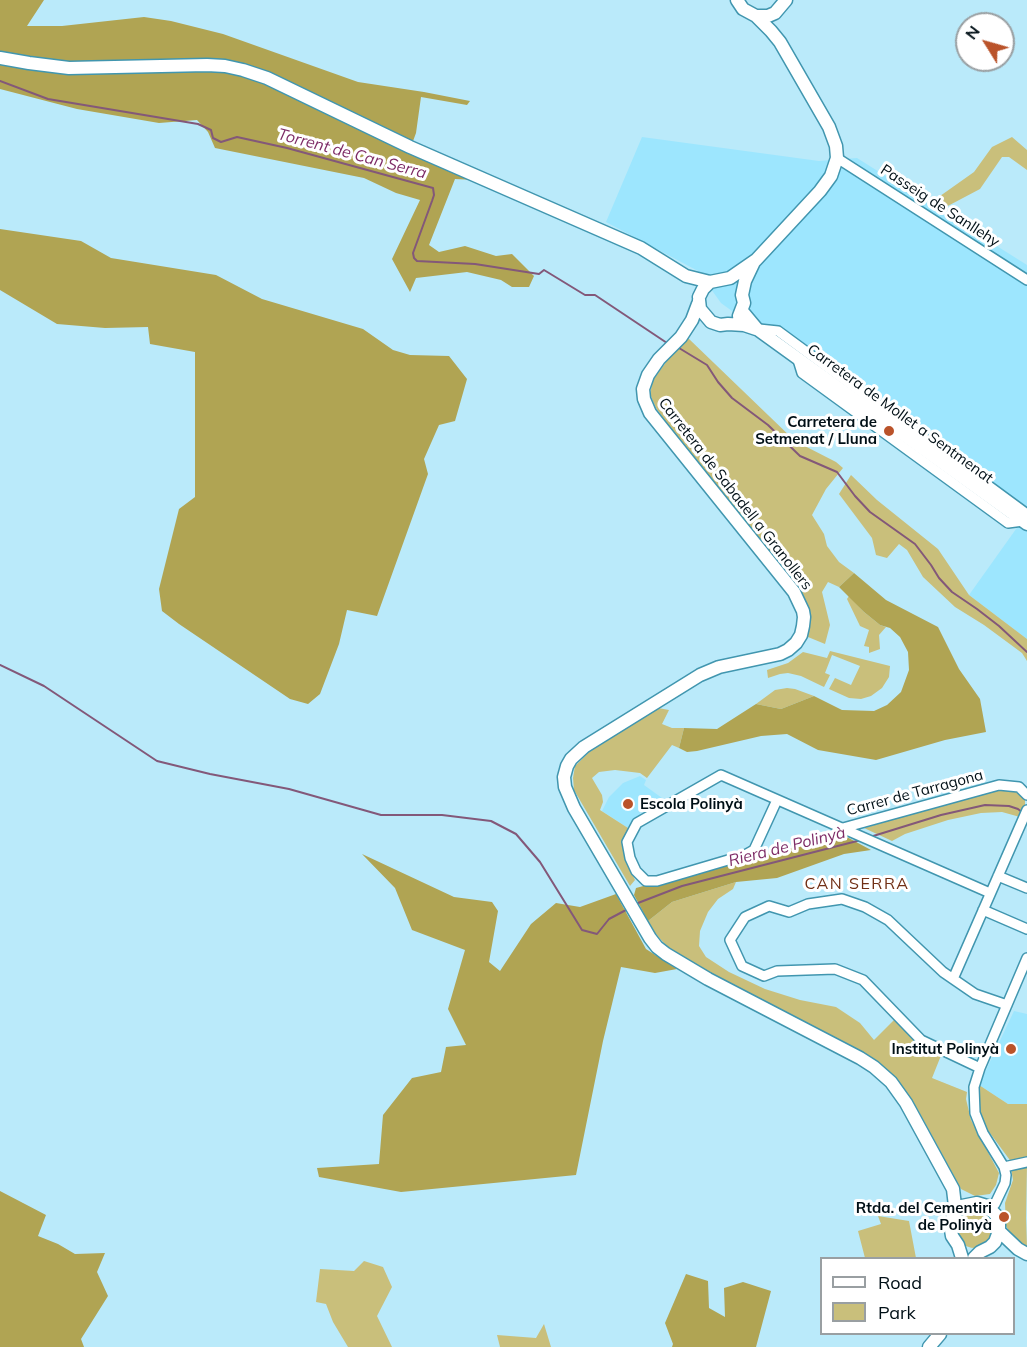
<!DOCTYPE html>
<meta charset="utf-8">
<style>
body{margin:0}
#map{position:relative;width:1027px;height:1347px;overflow:hidden;background:#baeafa;font-family:Mulish,sans-serif}
canvas{display:block}
.legend{position:absolute;left:820px;top:1257px;width:195px;height:78px;box-sizing:border-box;background:#fff;border:2px solid #999fa2;margin:0;padding:8px 10px;list-style:none;font-size:18px;color:#000f16}
.legend li{display:flex;align-items:center;gap:12px;height:30px}
.legend b{width:30px;border:2px solid #999fa2}
.north{position:absolute;left:955px;top:12px;width:60px;height:60px;box-sizing:border-box;background:#fff;border:2px solid #999fa2;border-radius:50%;rotate:307deg;font-size:16px;font-weight:700;line-height:24px;text-align:center;color:#000f16}
.north::after{content:'';display:block;margin:auto;width:21px;height:27px;background:#ba532a;clip-path:polygon(50% 0,100% 100%,50% 72%,0 100%)}
</style>
<div id="map">
<canvas width="1027" height="1347"></canvas>
<ul class="legend">
<li><b style="height:8px;background:#fff"></b>Road</li>
<li><b style="height:16px;background:#c9bf7b"></b>Park</li>
</ul>
<div class="north">N</div>
</div>
<script>
const g = document.querySelector('canvas').getContext('2d');
g.lineJoin = 'round';
function fillPath(path, color) { g.fillStyle = color; g.fill(path, 'evenodd'); }
const toPath = rows => new Path2D(rows.map(r => 'M' + r).join(''));
function trace(path, color, width, dash) { g.strokeStyle = color; g.lineWidth = width; g.lineCap = dash ? 'butt' : 'round'; g.setLineDash(dash || []); g.stroke(path); }
function label(font, color, halo, rows, align = 'center') {
  g.font = font + ' Mulish,sans-serif'; g.lineWidth = 6; g.setLineDash([]); g.textBaseline = 'middle'; g.strokeStyle = halo; g.fillStyle = color; for (const [text, x, y, turn = 0] of rows) {
    g.save(); g.translate(x, y); g.rotate((+turn || 0) * Math.PI / 180); g.textAlign = isNaN(turn) ? turn : align; if (halo) g.strokeText(text, 0, 0); g.fillText(text, 0, 0); g.restore();
  }
}
fillPath(toPath([
 [642,137,819,161,857,158,1027,265,1027,639,969,595,1021,522,721,303,698,271,606,222],
 [640,776,646,780,644,785,662,798,639,810,641,815,631,822,628,828,602,811,609,797,623,783],
 [1014,1011,1027,1014,1027,1104,1008,1104,979,1085]
]), '#9de6fe');
fillPath(toPath([
 [1012,137,1027,150,1027,170,1009,157,1002,157,980,189,944,208,933,201,974,172,992,147],
 [688,338,795,441,836,462,843,468,826,489,812,515,824,534,827,546,839,562,854,573,839,587,828,582,822,592,830,625,825,644,808,637,809,620,808,605,801,592,686,451,656,408,650,394,653,380,669,358],
 [851,475,877,500,938,549,969,595,1027,639,1027,661,1022,653,984,625,955,607,923,577,907,550,899,544,887,558,876,555,872,538,839,494],
 [849,596,864,612,880,625,886,627,879,635,880,649,869,653,869,647,864,646,869,630,860,626,847,599],
 [830,651,890,666,889,677,882,688,871,696,861,699,849,698,829,689,835,678,851,685,860,666,832,655,825,673,830,675,824,687,801,676,788,673,780,674,768,678,767,670,788,663,803,652,827,658],
 [787,688,795,689,814,696,781,709,756,704,775,690],
 [658,708,669,710,662,724,672,728,684,728,679,748,672,745,647,778,640,773,615,770,599,772,592,778,602,795,603,802,600,810,628,828,623,847,627,863,635,880,630,886,574,790,573,778,575,766,589,752],
 [1002,788,1015,791,1025,798,1025,806,1020,817,1002,812,981,813,948,820,905,834,892,841,864,828],
 [736,882,733,889,718,899,708,912,700,931,699,946,706,957,729,972,765,989,800,1000,836,1007,860,1023,874,1040,894,1020,918,1041,942,1053,932,1078,967,1092,966,1099,971,1120,999,1173,996,1185,990,1194,975,1196,961,1189,918,1110,901,1085,882,1068,694,967,670,950,655,933,648,921,672,902],
 [979,1085,1008,1104,1027,1104,1027,1159,1012,1163,987,1129,980,1111],
 [1027,1164,1026,1218,1027,1247,1014,1240,1006,1226,1005,1203,1013,1180,1011,1168],
 '955 1228a20 20 0 1 1 40 0a20 20 0 1 1-40 0Z',
 [878,1216,909,1221,916,1258,865,1258,858,1231,881,1224],
 [364,1261,383,1267,392,1287,377,1316,392,1347,348,1347,333,1322,326,1304,316,1302,320,1269,354,1271],
 [544,1324,551,1347,500,1347,497,1335,536,1338]
]), '#c9bf7b');
fillPath(toPath([
 [0,0,44,0,27,26,62,26,144,17,171,21,223,34,358,82,424,92,470,101,467,105,421,97,416,133,409,152,475,180,455,179,429,245,439,252,465,246,496,256,512,254,534,276,529,287,512,287,501,280,467,272,416,278,410,292,392,259,420,200,396,193,364,178,215,148,208,132,197,120,159,123,77,109,0,89],
 [0,229,81,241,111,258,216,275,262,299,363,329,393,350,410,355,449,356,467,379,455,421,439,425,424,459,428,474,377,616,347,610,339,644,320,694,308,704,290,699,179,624,162,611,159,589,179,509,195,497,195,352,150,344,148,327,105,328,57,324,0,290],
 [854,573,886,600,938,627,959,669,980,699,986,732,945,740,876,760,818,750,787,734,761,736,697,751,687,752,679,748,684,728,717,729,756,704,781,709,814,696,842,710,874,711,887,705,901,692,909,670,908,652,900,637,890,628,880,625,864,612,839,587],
 [845,836,871,850,844,854,777,878,736,882,672,902,648,921,634,895,636,888,743,859],
 [362,854,454,897,492,902,498,911,489,962,500,971,531,924,556,903,580,907,616,894,646,949,677,969,655,973,621,967,603,1041,576,1175,401,1192,319,1177,317,1168,379,1164,383,1115,412,1078,441,1072,446,1047,466,1045,448,1009,465,950,412,930,395,888],
 [0,1191,46,1215,38,1236,58,1244,75,1254,105,1253,97,1272,108,1296,81,1339,84,1347,0,1347],
 [686,1274,708,1281,709,1308,725,1317,724,1288,743,1282,771,1291,756,1347,672,1347,673,1344,665,1323]
]), '#b0a453');
trace(toPath([
 [0,81,48,99,198,124,211,130,213,138,221,142,237,137,287,148,433,188,434,195,432,201,413,253,414,258,417,261,475,264,539,274,544,270,585,295,595,295,667,343],
 [679,348,707,365,718,382,732,398,768,425,800,456,837,472,855,496,870,512,915,544,931,565,939,578,952,592,977,609,999,626,1027,652],
 [0,665,44,686,157,761,210,774,289,789,381,815,442,815,491,821,516,834,540,862,582,930,597,934,609,919,626,910],
 [870,837,941,815,985,805,1009,806,1018,809,1023,813],
 [638,903,682,886,861,840]
]), '#835879', 2);
const street = toPath([
 [837,158,1027,280],
 [759,329,778,331,1027,514],
 [798,360,802,373,1008,523,1023,521],
 [777,800,754,850,745,855,657,881,646,881,636,871,630,858,627,842,637,823,721,775,990,893],
 [843,828,999,785,1019,787,1027,795],
 [998,876,1027,888],
 [983,910,1027,929],
 [953,979,1027,810],
 [980,1068,921,1040,863,980,835,969,777,971,764,976,742,966,730,940,745,917,769,906,789,912,808,904,842,899,865,907,888,920,943,972,975,994,1007,1005],
 [1004,1167,1027,1162],
 [991,1209,995,1204,1005,1183,1006,1175,1004,1167,983,1133,975,1113,974,1087,980,1068,1027,958]
]);
const secondary = toPath([
 [756,16,768,16,775,13,786,0],
 [0,58,29,63,69,68,207,65,225,66,243,70,267,78,410,147,641,248,686,276,710,282],
 [699,297,703,289,710,282,730,278,756,260,820,191,831,176,837,158,836,146,829,127,780,42,771,31,756,16,743,9,737,0],
 [699,300,700,309,711,322,720,325,728,324,744,325,756,329],
 [698,304,692,320,681,337,659,359,648,375,643,389,644,399,650,413,794,592,803,611,804,617,803,626,801,635,796,643,788,650,780,654,719,667,700,675,584,747,571,759,567,766,564,777,565,787,574,808,650,938,657,947,666,954,708,979,860,1058,874,1067,891,1082,906,1103,953,1189,955,1206,953,1216],
 [742,311,757,329,1027,524],
 [739,316,744,303,742,295,745,281,754,262],
 [999,1231,1018,1249,1027,1254],
 [962,1258,958,1245,952,1236,950,1224,954,1214,962,1206,977,1203,987,1206,996,1215,999,1223,999,1231,995,1242,990,1247,980,1252,974,1258],
 [929,1347,940,1334]
]);
trace(street, '#4196af', 12);
trace(secondary, '#4196af', 15);
trace(street, '#fff', 9);
trace(secondary, '#fff', 12);
for (const [x, y, r, color] of [
 [889,431,6,"#ba532a"],
 [628,804,6,"#ba532a"],
 [1011,1049,6,"#ba532a"],
 [1004,1217,6,"#ba532a"]
]) { const dot = new Path2D(); dot.arc(x, y, r, 0, 2 * Math.PI); g.fillStyle = color; g.fill(dot); trace(dot, '#fff', 2); }
label('15px', '#000f16', '#fff', [
 ["Passeig de Sanllehy",940,206,33],
 ["Carretera de Mollet a Sentmenat",900,414,36],
 ["Carretera de Sabadell a Granollers",735,494,52],
 ["Carrer de Tarragona",915,793,-15]
]);
label('bold 15px', '#000f16', '#fff', [
 ["Carretera de",877,422],
 ["Setmenat / Lluna",877,439],
 ["Escola Polinyà",640,804,"left"],
 ["Institut Polinyà",999,1049],
 ["Rtda. del Cementiri",992,1208],
 ["de Polinyà",992,1225]
], 'right');
label('italic 16px', '#7d2b66', '#fff', [
 ["Torrent de Can Serra",352,154,15],
 ["Riera de Polinyà",787,847,-14]
]);
g.letterSpacing = '1.5px';
label('16px', '#702f15', '#fff', [
 ["CAN SERRA",857,884]
]);
g.letterSpacing = '0px';
</script>
